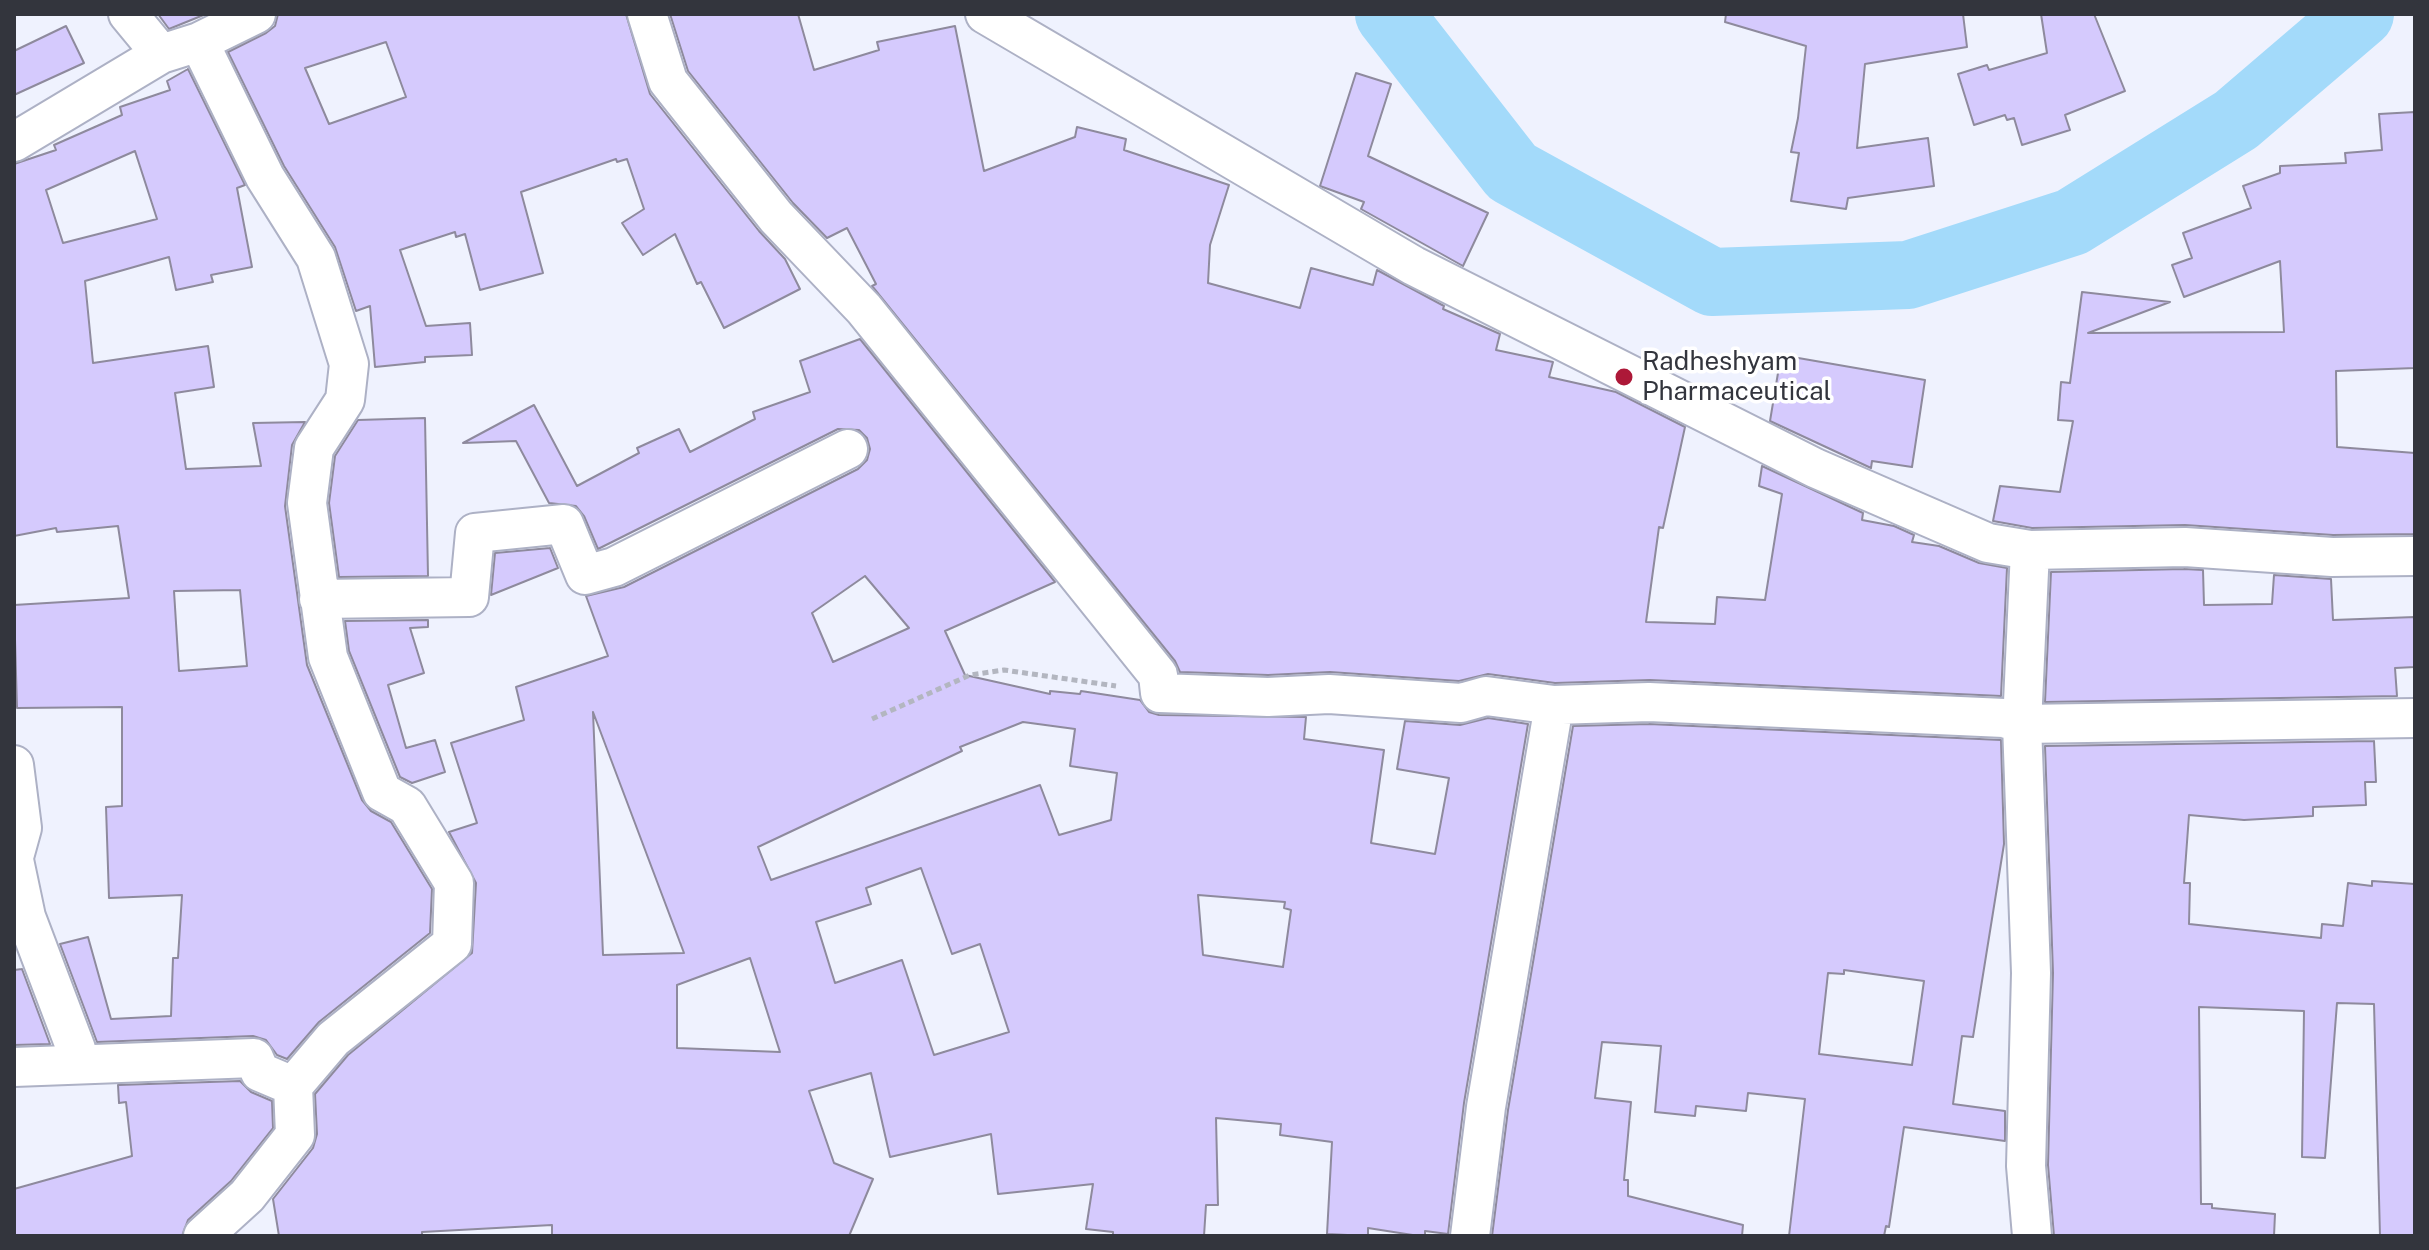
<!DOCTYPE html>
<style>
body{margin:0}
#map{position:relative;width:2429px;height:1250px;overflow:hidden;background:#eff2fe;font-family:"Public Sans",sans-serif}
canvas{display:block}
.frame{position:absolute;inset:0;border:16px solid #33353d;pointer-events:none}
</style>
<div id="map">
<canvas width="2429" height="1250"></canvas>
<div class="frame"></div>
</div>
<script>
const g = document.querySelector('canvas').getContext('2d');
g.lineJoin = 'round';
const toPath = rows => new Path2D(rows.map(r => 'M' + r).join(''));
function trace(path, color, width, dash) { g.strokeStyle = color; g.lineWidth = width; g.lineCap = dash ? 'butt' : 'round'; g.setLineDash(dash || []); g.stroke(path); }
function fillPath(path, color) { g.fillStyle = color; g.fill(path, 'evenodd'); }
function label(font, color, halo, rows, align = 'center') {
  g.font = font + ' "Public Sans",sans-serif'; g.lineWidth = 7; g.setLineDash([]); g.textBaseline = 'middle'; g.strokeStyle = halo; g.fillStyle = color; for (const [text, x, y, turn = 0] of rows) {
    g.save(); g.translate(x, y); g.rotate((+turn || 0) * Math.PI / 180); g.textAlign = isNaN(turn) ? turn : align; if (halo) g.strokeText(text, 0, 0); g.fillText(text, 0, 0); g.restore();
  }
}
trace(toPath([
 [1389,14,1512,172,1712,282,1908,275,2072,222,2236,120,2360,14]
]), '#a3dafa', 68);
const building = toPath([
 [158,14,206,14,169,29,158,14],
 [278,14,626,14,650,94,759,231,785,259,800,289,724,328,701,282,697,284,675,234,643,255,622,223,644,209,627,159,617,162,616,159,521,192,543,273,480,290,465,234,456,237,455,232,400,250,426,326,470,323,472,355,425,357,425,362,375,367,370,306,356,311,335,247,284,166,228,52,266,33,275,26,278,14],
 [386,42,406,97,329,124,305,68,386,42],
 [670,14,798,14,814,70,879,50,877,42,955,26,984,171,1075,137,1077,127,1126,139,1124,150,1229,185,1210,245,1208,283,1300,308,1311,268,1373,285,1377,270,1444,306,1443,309,1500,334,1496,350,1553,362,1549,377,1616,392,1685,427,1663,528,1659,527,1646,622,1715,624,1717,597,1765,600,1782,494,1759,486,1762,466,1863,513,1862,520,1894,526,1914,535,1912,542,1939,546,1979,563,2007,568,2001,696,1650,680,1555,683,1488,674,1459,681,1330,672,1268,675,1180,672,1175,661,872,286,876,284,847,228,827,238,793,203,688,71,670,14],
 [1726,14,1963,14,1967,47,1865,64,1857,148,1928,138,1934,186,1848,198,1846,209,1791,201,1799,153,1791,152,1798,118,1806,46,1725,22,1726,14],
 [2041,14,2094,14,2125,91,2065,115,2070,130,2022,145,2014,118,2007,120,2005,115,1974,125,1958,74,1987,65,1989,70,2047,53,2041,14],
 [66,26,84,63,14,95,14,51,66,26],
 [188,69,245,185,237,188,252,267,211,275,213,282,176,290,169,257,85,281,93,363,208,346,214,387,175,393,186,469,261,466,253,423,305,422,292,445,285,506,307,665,362,800,371,811,391,822,432,889,430,933,319,1022,287,1059,277,1055,266,1040,253,1036,97,1042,60,944,88,937,111,1019,171,1016,173,958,178,958,182,895,109,898,106,807,122,806,122,707,17,708,14,605,129,598,118,526,57,532,56,528,14,536,14,164,56,150,54,145,122,115,120,107,170,90,167,81,188,69],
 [135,151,157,219,63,243,46,190,135,151],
 [240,590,247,666,179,671,174,591,240,590],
 [1356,73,1391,84,1368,156,1488,213,1463,266,1361,209,1364,202,1320,186,1356,73],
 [2415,112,2415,368,2336,371,2337,447,2415,453,2415,534,2333,535,2185,525,2032,528,1993,521,2000,486,2060,492,2073,421,2058,420,2061,382,2070,383,2082,292,2170,302,2088,333,2284,332,2280,261,2184,297,2172,265,2192,258,2183,233,2251,208,2243,186,2280,173,2280,166,2346,163,2345,153,2382,150,2379,114,2415,112],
 [860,339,1055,582,945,631,965,675,1050,694,1050,691,1080,694,1081,691,1140,700,1149,712,1159,715,1306,717,1304,739,1384,750,1371,843,1435,854,1449,778,1397,769,1405,721,1460,725,1488,718,1528,724,1464,1103,1448,1234,1425,1231,1425,1236,1419,1236,1368,1228,1368,1236,1327,1234,1332,1142,1280,1135,1281,1124,1216,1118,1218,1205,1206,1205,1204,1236,1113,1236,1113,1232,1086,1229,1093,1184,998,1194,991,1134,890,1157,871,1073,809,1091,834,1163,873,1179,849,1236,552,1236,552,1225,422,1232,422,1236,279,1236,273,1199,313,1148,317,1134,315,1094,348,1055,472,953,476,883,449,832,477,823,451,743,524,720,516,687,608,656,586,596,624,587,858,469,867,460,870,449,867,438,859,430,838,429,598,549,584,516,576,506,549,503,516,441,463,443,534,405,577,486,639,453,637,448,679,429,690,452,755,419,753,412,810,392,800,361,860,339],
 [865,576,909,628,833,662,812,613,865,576],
 [593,712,684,953,603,955,593,712],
 [1023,722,1075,729,1070,766,1117,773,1111,820,1059,835,1040,785,771,880,758,847,962,751,960,747,1023,722],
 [921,868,952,954,980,944,1009,1032,934,1055,902,960,835,983,816,922,871,904,866,888,921,868],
 [1198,895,1285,902,1284,908,1291,910,1283,967,1203,955,1198,895],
 [750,958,780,1052,677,1048,677,985,750,958],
 [1781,355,1925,380,1912,467,1872,461,1871,468,1770,421,1781,355],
 [425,418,428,576,339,577,329,503,335,456,358,420,425,418],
 [550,548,558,568,491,595,495,553,550,548],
 [2184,569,2203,570,2204,605,2272,604,2274,575,2331,579,2333,620,2415,617,2415,667,2395,668,2397,696,2045,702,2051,572,2184,569],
 [428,620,428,627,410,628,424,673,388,685,406,748,435,740,445,772,412,783,400,777,349,651,345,621,428,620],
 [1649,724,2001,740,2004,844,1973,1037,1962,1036,1953,1104,2005,1111,2005,1141,1904,1127,1889,1227,1886,1226,1884,1236,1789,1236,1805,1099,1748,1093,1746,1111,1696,1106,1695,1116,1655,1112,1661,1046,1602,1042,1595,1098,1631,1102,1624,1180,1628,1180,1628,1196,1743,1225,1742,1236,1492,1236,1508,1110,1573,726,1649,724],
 [1844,970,1924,981,1912,1065,1819,1054,1828,973,1844,974,1844,970],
 [2374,741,2376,782,2365,782,2366,805,2313,807,2313,816,2244,820,2189,815,2184,883,2190,883,2189,924,2321,938,2322,924,2343,926,2348,883,2372,886,2372,881,2415,884,2415,1236,2380,1236,2374,1004,2337,1003,2325,1158,2302,1157,2304,1011,2199,1007,2201,1204,2212,1204,2212,1208,2275,1214,2274,1236,2054,1236,2048,1165,2053,973,2045,746,2374,741],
 [22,969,50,1044,14,1045,14,970,22,969],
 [240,1081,251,1092,272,1101,273,1128,231,1181,188,1220,182,1236,14,1236,14,1189,132,1156,126,1102,119,1103,118,1085,240,1081]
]);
fillPath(building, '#d5cafd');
trace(building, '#8e8a9d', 2);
const street = toPath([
 [128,14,161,54],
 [647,14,668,81,776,217,864,309,1158,675,1160,693,1268,697,1329,694,1461,703,1486,696,1554,705,1649,702,2004,718,2022,724,2415,718],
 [985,14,1414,266,1815,468,1988,543,2030,550,2185,547,2332,557,2415,556],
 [199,42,265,177,316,258,349,364,345,400,314,448,307,503,328,657,382,792,407,806,454,883,452,944,333,1039,293,1086,295,1135,247,1196,203,1236],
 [14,142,161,54,199,42,256,14],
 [2030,550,2022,724,2031,973,2026,1166,2032,1236],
 [319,599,469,597,475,533,564,524,585,575,614,567,848,449],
 [14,765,22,828,14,857],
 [14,860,26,917,76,1049,65,1065],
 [14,1067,254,1058,260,1072,293,1086],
 [1470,1236,1486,1107,1554,705]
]);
trace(street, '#adb1c5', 42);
trace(toPath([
 [872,719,970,675,1004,670,1116,686]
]), '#b3b6c0', 5, [6, 4]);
trace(street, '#fff', 38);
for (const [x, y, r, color] of [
 [1624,377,10,"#ad1838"]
]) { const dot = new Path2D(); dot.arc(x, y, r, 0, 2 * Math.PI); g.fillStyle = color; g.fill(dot); trace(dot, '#fff', 3); }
label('26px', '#33353d', '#fff', [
 ["Radheshyam",1642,362],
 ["Pharmaceutical",1642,392]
], 'left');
</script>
